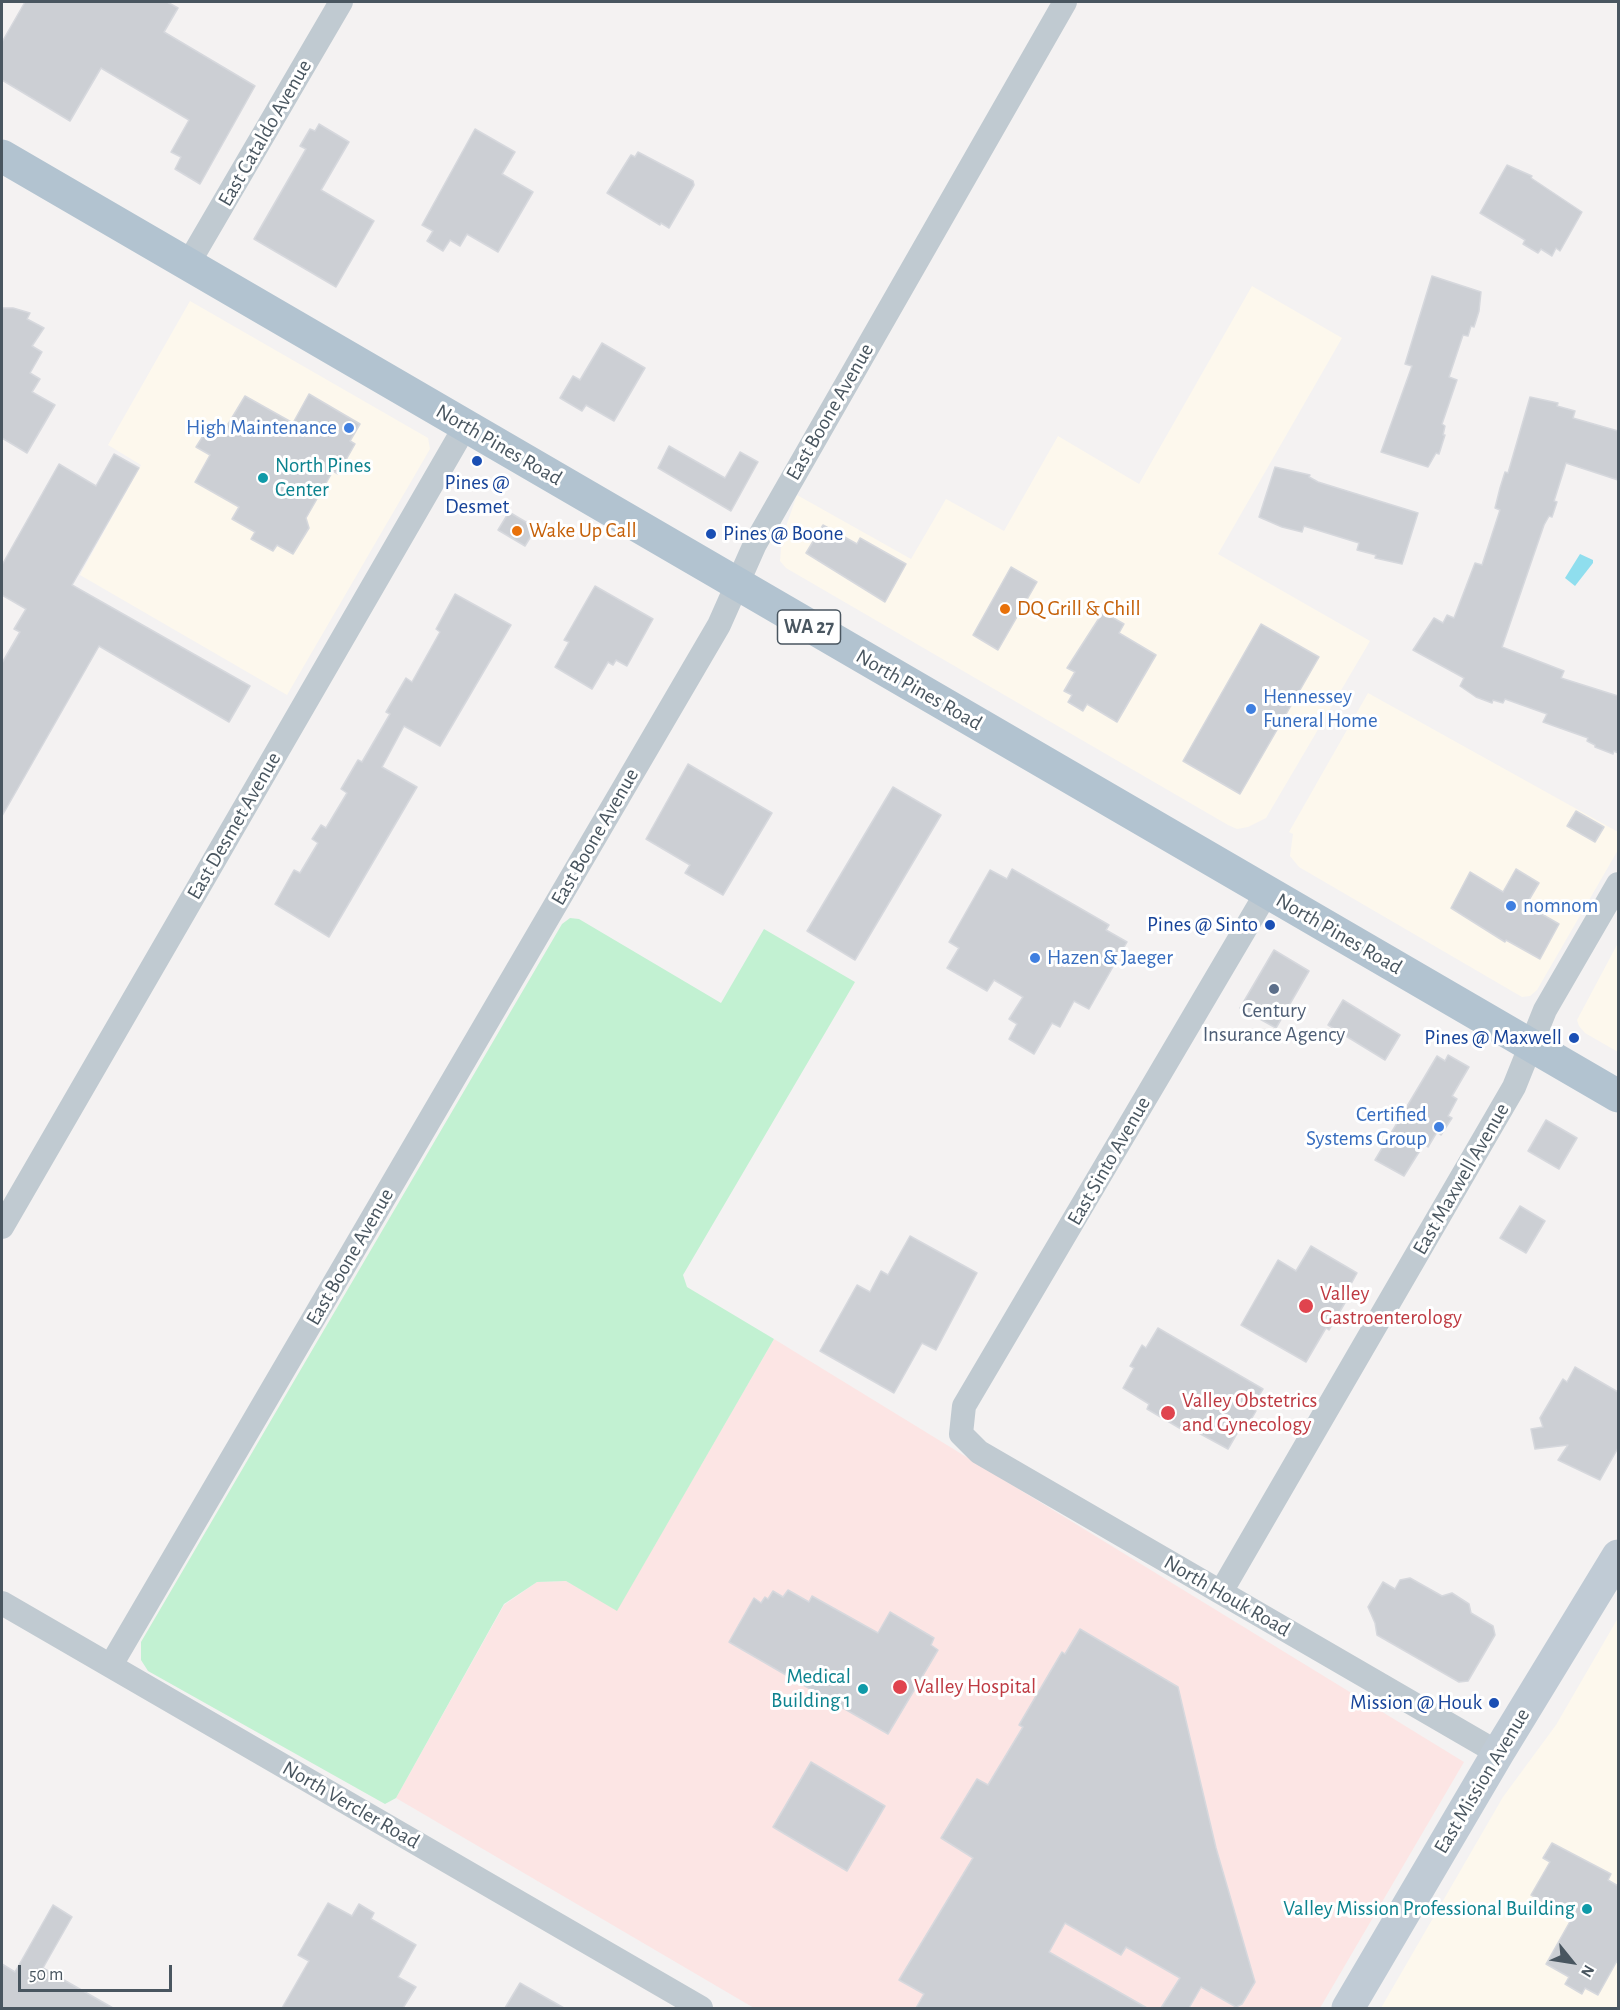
<!DOCTYPE html>
<style>
body{margin:0}
#map{position:relative;width:1620px;height:2010px;overflow:hidden;background:#f4f2f2;font-family:"Alegreya Sans",sans-serif}
canvas{display:block}
.frame{position:absolute;inset:0;border:3px solid #495660;pointer-events:none}
.north{position:absolute;left:1542px;top:1932px;width:60px;height:60px;-webkit-text-stroke:4px #fff;paint-order:stroke;rotate:120deg;font-size:16px;font-weight:700;line-height:24px;text-align:center;color:#495660}
.north::after{content:'';display:block;margin:auto;width:21px;height:27px;background:#495660;clip-path:polygon(50% 0,100% 100%,50% 72%,0 100%)}
.scale{position:absolute;left:18px;top:1965px;width:154px;height:27px;box-sizing:border-box;border:3px solid #495660;border-top:0;padding-left:8px;font-size:18px;line-height:21px;white-space:nowrap;color:#495660;-webkit-text-stroke:4px #fff;paint-order:stroke}
</style>
<div id="map">
<canvas width="1620" height="2010"></canvas>
<div class="frame"></div>
<div class="north">N</div>
<div class="scale">50 m</div>
</div>
<script>
const g = document.querySelector('canvas').getContext('2d');
g.lineJoin = 'round';
function fillPath(path, color) { g.fillStyle = color; g.fill(path, 'evenodd'); }
const toPath = rows => new Path2D(rows.map(r => 'M' + r).join(''));
function trace(path, color, width, dash) { g.strokeStyle = color; g.lineWidth = width; g.lineCap = dash ? 'butt' : 'round'; g.setLineDash(dash || []); g.stroke(path); }
function label(font, color, halo, rows, align = 'center') {
  g.font = font + ' "Alegreya Sans",sans-serif'; g.lineWidth = 6; g.setLineDash([]); g.textBaseline = 'middle'; g.strokeStyle = halo; g.fillStyle = color; for (const [text, x, y, turn = 0] of rows) {
    g.save(); g.translate(x, y); g.rotate((+turn || 0) * Math.PI / 180); g.textAlign = isNaN(turn) ? turn : align; if (halo) g.strokeText(text, 0, 0); g.fillText(text, 0, 0); g.restore();
  }
}
fillPath(toPath([
 [1252,286,1342,338,1218,554,1370,641,1266,818,1248,827,1237,829,1228,825,786,568,780,561,782,538,797,495,911,559,946,499,1004,531,1058,436,1139,484],
 [190,301,428,438,430,449,287,695,80,575,141,465,108,445],
 [1368,693,1618,832,1618,850,1537,990,1530,996,1522,997,1299,867,1290,856,1293,834,1289,832],
 [1618,943,1618,1052,1585,1033,1579,1026,1577,1020],
 [1618,1618,1618,2008,1381,2008,1503,1797,1556,1725]
]), '#fdf8ed');
fillPath(toPath([
 [774,1339,1464,1762,1320,2008,754,2008,396,1798,504,1605,537,1582,566,1581,617,1610]
]), '#fce5e4');
fillPath(toPath([
 [570,918,579,919,721,1003,764,929,855,982,683,1275,687,1287,774,1339,617,1611,566,1581,537,1582,504,1604,396,1798,385,1804,148,1671,141,1660,141,1642,562,924]
]), '#c2f1d2');
fillPath(toPath([
 [1580,554,1593,560,1593,563,1575,586,1565,578]
]), '#8fdeee');
const building = toPath([
 [25,2,167,2,178,8,164,32,255,86,200,184,175,169,181,157,171,152,189,120,101,68,70,121,2,80,2,42,25,2],
 [319,124,349,142,321,190,374,221,336,287,254,239,306,149,300,146,310,129,315,131,319,124],
 [475,129,515,152,502,174,533,192,498,252,467,234,460,246,450,240,443,251,427,241,433,231,422,225,475,129],
 [638,152,693,181,694,185,669,228,661,223,660,225,607,193,631,155,635,157,638,152],
 [1507,165,1532,176,1531,178,1582,212,1560,251,1556,248,1552,256,1541,249,1538,253,1523,244,1525,240,1480,213,1507,165],
 [1432,276,1481,292,1479,311,1474,327,1471,326,1468,336,1463,335,1449,377,1457,380,1442,424,1445,426,1443,435,1445,435,1439,454,1436,453,1428,467,1381,452,1412,366,1405,364,1432,276],
 [2,308,13,308,30,313,27,319,44,328,32,346,42,352,30,373,40,379,32,392,55,405,27,453,2,438,2,308],
 [602,343,645,368,614,421,586,405,582,411,560,398,573,376,580,380,602,343],
 [309,394,360,424,350,441,355,444,338,474,333,471,306,518,309,528,293,554,277,545,273,551,251,539,255,532,232,519,239,507,195,482,210,455,196,447,208,428,221,436,245,396,293,423,309,394],
 [1530,397,1558,403,1557,406,1575,411,1573,418,1618,431,1618,480,1566,463,1554,501,1557,502,1552,517,1549,516,1544,525,1502,647,1564,671,1561,678,1618,696,1618,753,1614,751,1613,754,1595,747,1595,745,1587,741,1588,738,1543,722,1547,714,1505,699,1503,703,1493,700,1492,703,1476,697,1460,686,1464,678,1413,650,1434,618,1443,623,1447,615,1454,618,1475,563,1482,565,1500,510,1495,508,1500,488,1505,472,1508,473,1530,397],
 [669,446,725,478,740,452,758,462,731,511,658,468,669,446],
 [114,454,139,468,72,585,250,686,229,722,99,646,2,816,2,663,20,632,14,629,26,609,2,595,2,565,59,464,96,486,114,454],
 [1275,467,1310,475,1309,477,1318,482,1418,513,1402,564,1375,558,1376,555,1357,550,1359,543,1304,526,1302,532,1282,527,1259,517,1275,467],
 [509,512,536,528,525,546,498,530,509,512],
 [823,525,857,544,860,538,906,564,885,602,806,553,823,525],
 [1011,567,1037,582,998,650,973,635,1011,567],
 [595,586,653,619,627,666,616,660,613,665,608,662,592,689,555,667,569,642,564,640,595,586],
 [455,594,511,625,440,746,404,726,382,767,417,787,329,937,275,904,294,870,300,873,318,843,312,839,321,825,326,828,347,793,341,789,358,760,362,762,390,714,386,712,406,678,412,682,440,632,436,629,455,594],
 [1103,612,1124,624,1119,633,1156,655,1117,722,1087,704,1083,711,1068,702,1072,695,1064,691,1075,672,1067,668,1103,612],
 [1261,624,1319,657,1240,794,1183,761,1261,624],
 [688,764,772,813,723,895,685,873,690,865,646,839,688,764],
 [893,787,941,815,855,960,807,931,893,787],
 [1576,811,1604,827,1595,842,1567,826,1576,811],
 [1012,869,1109,925,1106,930,1127,942,1089,1009,1074,1001,1060,1027,1052,1023,1034,1054,1009,1039,1017,1024,1009,1019,1023,997,994,980,987,991,947,968,959,948,949,942,990,870,1007,879,1012,869],
 [1516,869,1539,883,1526,905,1559,924,1540,959,1506,940,1505,942,1451,908,1470,872,1503,892,1516,869],
 [1274,950,1309,971,1276,1028,1240,1008,1274,950],
 [1343,1000,1400,1035,1385,1060,1328,1025,1343,1000],
 [1448,1055,1469,1067,1452,1096,1457,1099,1448,1116,1452,1118,1441,1135,1437,1132,1428,1147,1424,1144,1404,1176,1375,1160,1437,1056,1445,1061,1448,1055],
 [1546,1120,1577,1138,1559,1169,1528,1151,1546,1120],
 [1520,1206,1545,1221,1526,1253,1500,1238,1520,1206],
 [910,1236,977,1273,936,1350,922,1343,894,1393,820,1351,857,1285,870,1292,881,1271,888,1275,910,1236],
 [1311,1246,1357,1273,1343,1299,1346,1301,1329,1330,1326,1328,1306,1362,1241,1325,1278,1260,1296,1271,1311,1246],
 [1158,1328,1263,1389,1251,1408,1256,1411,1244,1432,1239,1430,1228,1449,1184,1425,1181,1429,1147,1409,1149,1404,1123,1388,1134,1368,1130,1366,1142,1345,1146,1348,1158,1328],
 [1575,1367,1618,1392,1618,1448,1600,1480,1558,1460,1568,1445,1535,1449,1531,1429,1543,1427,1540,1418,1563,1379,1567,1382,1575,1367],
 [1410,1578,1442,1596,1452,1593,1469,1604,1471,1613,1493,1626,1495,1635,1468,1681,1459,1682,1377,1635,1375,1623,1368,1607,1383,1582,1395,1589,1400,1580,1410,1578],
 [788,1590,809,1602,812,1596,878,1633,890,1612,934,1638,931,1645,938,1650,888,1734,729,1642,754,1598,761,1603,765,1597,768,1599,773,1591,783,1597,788,1590],
 [1080,1629,1178,1687,1216,1848,1255,1982,1242,2004,1236,2007,1201,1987,1189,2008,1161,2008,1180,1978,1126,1947,1121,1955,1065,1923,1049,1952,1147,2008,916,2008,924,1994,899,1980,973,1858,941,1838,977,1779,988,1785,1023,1727,1019,1725,1062,1652,1065,1654,1080,1629],
 [811,1762,885,1806,847,1871,773,1827,811,1762],
 [1552,1843,1611,1874,1608,1880,1618,1886,1618,1959,1598,1995,1585,1988,1582,1994,1565,1984,1569,1977,1546,1964,1572,1918,1531,1895,1550,1862,1543,1858,1552,1843],
 [328,1903,352,1916,359,1904,374,1913,371,1919,416,1945,398,1977,416,1987,403,2008,282,2008,309,1961,298,1955,328,1903],
 [53,1905,72,1917,43,1968,113,2008,2,2008,2,1964,15,1972,53,1905],
 [520,1983,564,2008,505,2008,520,1983]
]);
fillPath(building, '#cccfd4');
trace(building, '#d6d8dd', 1.5);
trace(toPath([
 [188,264,341,2],
 [1267,892,964,1406,961,1434,979,1452,1498,1753],
 [2,1227,466,425],
 [1221,1592,1514,1087,1545,1010,1618,884],
 [2,1603,701,2008],
 [111,1665,719,625,755,544,1065,2]
]), '#c0cad1', 24);
trace(toPath([
 [1348,2008,1498,1753,1618,1556]
]), '#c0cbd5', 33);
trace(toPath([
 [2,156,1618,1096]
]), '#b2c3d0', 33);
for (const [x, y, r, color] of [
 [349,428,6,"#3f7fe0"],
 [477,461,6,"#1a4fb4"],
 [263,478,6,"#0f9aa8"],
 [517,531,6,"#e8710a"],
 [711,534,6,"#1a4fb4"],
 [1005,609,6,"#e8710a"],
 [1251,709,6,"#3f7fe0"],
 [1511,906,6,"#3f7fe0"],
 [1270,925,6,"#1a4fb4"],
 [1035,958,6,"#3f7fe0"],
 [1274,989,6,"#5c6f8a"],
 [1574,1038,6,"#1a4fb4"],
 [1439,1127,6,"#3f7fe0"],
 [1306,1306,8,"#e0444e"],
 [1168,1413,8,"#e0444e"],
 [900,1687,8,"#e0444e"],
 [863,1689,6,"#0f9aa8"],
 [1494,1703,6,"#1a4fb4"],
 [1587,1909,6,"#0f9aa8"]
]) { const dot = new Path2D(); dot.arc(x, y, r, 0, 2 * Math.PI); g.fillStyle = color; g.fill(dot); trace(dot, '#fff', 2); }
for (const [x, y, w] of [
 [809,627,63]
]) { const box = new Path2D(); box.roundRect(x - w / 2, y - 17, w, 34, 4.5); g.fillStyle = '#fff'; g.fill(box); trace(box, '#495660', 1.5); }
label('bold 20px', '#495660', null, [
 ["WA 27",809,627]
]);
label('21px', '#495660', '#fff', [
 ["East Cataldo Avenue",265,133,-60],
 ["East Boone Avenue",830,412,-60],
 ["North Pines Road",499,445,30],
 ["North Pines Road",919,690,30],
 ["East Desmet Avenue",234,826,-60],
 ["East Boone Avenue",595,837,-60],
 ["North Pines Road",1339,934,30],
 ["East Sinto Avenue",1109,1161,-60],
 ["East Maxwell Avenue",1461,1179,-60],
 ["East Boone Avenue",350,1257,-60],
 ["North Houk Road",1227,1596,30],
 ["East Mission Avenue",1482,1781,-59],
 ["North Vercler Road",351,1805,30]
]);
label('21px', '#366cbe', '#fff', [
 ["High Maintenance",337,428,"right"],
 ["Hennessey",1263,697],
 ["Funeral Home",1263,721],
 ["nomnom",1523,906],
 ["Hazen & Jaeger",1047,958],
 ["Certified",1427,1115,"right"],
 ["Systems Group",1427,1139,"right"]
], 'left');
label('21px', '#0d838f', '#fff', [
 ["North Pines",275,466,"left"],
 ["Center",275,490,"left"],
 ["Medical",851,1677],
 ["Building 1",851,1701],
 ["Valley Mission Professional Building",1575,1909]
], 'right');
label('21px', '#164399', '#fff', [
 ["Pines @",477,483,"center"],
 ["Desmet",477,507,"center"],
 ["Pines @ Boone",723,534,"left"],
 ["Pines @ Sinto",1258,925],
 ["Pines @ Maxwell",1562,1038],
 ["Mission @ Houk",1482,1703]
], 'right');
label('21px', '#c56008', '#fff', [
 ["Wake Up Call",529,531],
 ["DQ Grill & Chill",1017,609]
], 'left');
label('21px', '#4e5e75', '#fff', [
 ["Century",1274,1011],
 ["Insurance Agency",1274,1035]
]);
label('21px', '#be3a42', '#fff', [
 ["Valley",1320,1294],
 ["Gastroenterology",1320,1318],
 ["Valley Obstetrics",1182,1401],
 ["and Gynecology",1182,1425],
 ["Valley Hospital",914,1687]
], 'left');
</script>
